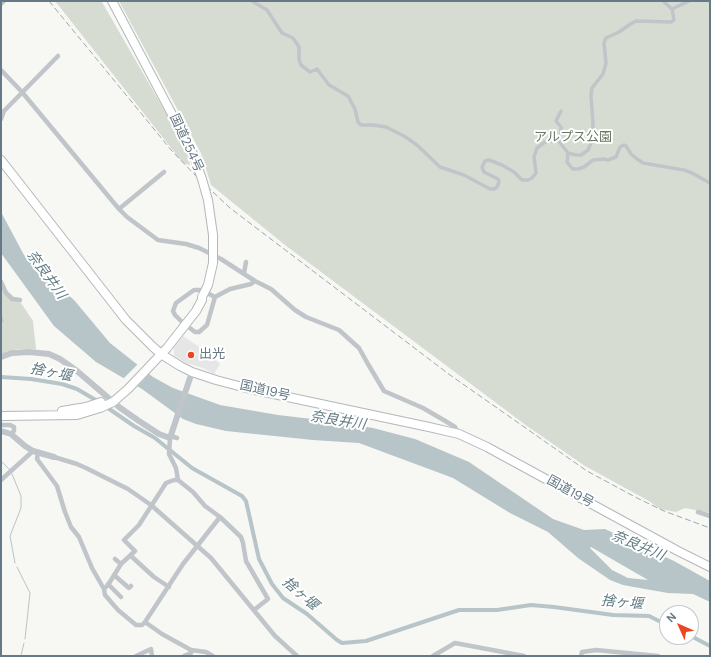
<!DOCTYPE html>
<meta charset="utf-8">
<style>
body{margin:0}
#map{position:relative;width:711px;height:657px;overflow:hidden;background:#f7f7f4;font-family:"DM Sans",sans-serif}
canvas{display:block}
.frame{position:absolute;inset:0;border:2px solid #657986;pointer-events:none}
.north{position:absolute;left:659px;top:605px;width:40px;height:40px;box-sizing:border-box;background:#fff;border:1px solid #c1c9cf;border-radius:50%;rotate:315deg;font-size:11px;font-weight:700;line-height:16px;text-align:center;color:#657986}
.north::after{content:'';display:block;margin:auto;width:14px;height:18px;background:#ea4722;clip-path:polygon(50% 0,100% 100%,50% 72%,0 100%)}
</style>
<div id="map">
<canvas width="711" height="657"></canvas>
<div class="frame"></div>
<div class="north">N</div>
</div>
<script>
const g = document.querySelector('canvas').getContext('2d');
g.lineJoin = 'round';
function fillPath(path, color) { g.fillStyle = color; g.fill(path, 'evenodd'); }
const toPath = rows => new Path2D(rows.map(r => 'M' + r).join(''));
function trace(path, color, width, dash) { g.strokeStyle = color; g.lineWidth = width; g.lineCap = dash ? 'butt' : 'round'; g.setLineDash(dash || []); g.stroke(path); }
function label(font, color, halo, rows, align = 'center') {
  g.font = font + ' "DM Sans","Noto Sans JP",sans-serif'; g.lineWidth = 4; g.setLineDash([]); g.textBaseline = 'middle'; g.strokeStyle = halo; g.fillStyle = color; for (const [text, x, y, turn = 0] of rows) {
    g.save(); g.translate(x, y); g.rotate((+turn || 0) * Math.PI / 180); g.textAlign = isNaN(turn) ? turn : align; if (halo) g.strokeText(text, 0, 0); g.fillText(text, 0, 0); g.restore();
  }
}
fillPath(toPath([
 [183,336,208,353,220,364,214,374,203,368,186,363,174,356,174,348]
]), '#e5e6e5');
fillPath(toPath([
 [55,1,102,2,186,148,190,165,183,163],
 [119,1,710,1,710,513,685,508,676,512,660,509,649,501,585,466,527,426,285,245,211,185,201,153],
 [1,285,21,303,33,321,36,349,17,349,1,354]
]), '#d7dcd3');
fillPath(toPath([
 [1,212,24,255,74,300,110,343,153,377,173,388,220,405,278,415,329,421,373,428,415,439,469,462,553,519,584,530,605,529,674,561,710,581,710,602,693,594,668,593,645,589,623,585,610,580,578,558,548,532,510,513,453,478,359,443,313,440,226,431,196,424,183,419,142,389,96,362,54,326,1,253],
 [590,548,591,547,648,580,628,578,612,570]
]), '#b7c5c8');
fillPath(toPath([
 [139,363,151,372,136,388,122,380]
]), '#f7f7f4');
trace(toPath([
 [1,314,3,321,1,324],
 [1,461,10,470],
 [12,474,21,496,21,508,10,536,15,563],
 [17,567,30,593,25,639],
 [21,656,24,643]
]), '#b7c5c8', 1);
trace(toPath([
 [1,377,31,379,62,384,77,389,99,402],
 [105,406,134,426,155,438,192,468,242,496,246,501,259,559,272,584,283,598,307,614,337,640,342,643,366,641,459,610,497,610,531,605,554,607,613,615,649,616,667,625],
 [691,636,710,646]
]), '#b7c5c8', 4);
const trunk = toPath([
 [112,1,193,154],
 [1,160,126,320,152,346,161,354,180,366,192,372,216,380,250,389,429,427,459,434,487,447,678,551,710,567],
 [62,411,86,407,101,402],
 [1,416,77,415,100,408,113,402,128,389,167,348,196,311,202,300,202,297]
]);
trace(trunk, '#b3b8bb', 10);
trace(toPath([
 [252,1,267,10,282,33,293,38,299,47,299,59,301,65,310,72,317,69,329,85,348,96,355,109,358,122,361,125,373,125,386,127,404,136,417,145,440,167,464,175,490,189,494,189,497,187,499,182,498,179,484,172,482,167,485,161,489,160,502,165,514,172,522,180,528,180,532,178,536,173,534,157,537,148,545,142,558,140,568,153,576,155,581,155,588,150,591,143,593,124,591,96,592,88,603,74,606,63,604,43,606,38,619,32,629,25,636,21,671,22,674,20,672,9,663,1],
 [672,9,689,1],
 [558,140,561,132,561,127,556,121,561,111],
 [568,153,567,162,570,166,573,169,578,169,584,167,593,160,604,159,608,160,616,157,620,147,624,145,626,146,631,154,637,159,643,163,684,170,692,173,710,183]
]), '#c0c5c9', 3.5);
trace(toPath([
 [1,4,4,1],
 [1,70,22,92,119,209,127,217,158,240,186,244,199,248,221,259,255,281,271,289,295,310,306,317,339,330,359,348,368,364,384,391,423,408,447,422,455,427,459,434],
 [1,119,4,111,58,56],
 [119,209,164,172],
 [244,273,246,262],
 [1,282,6,293,12,299,20,300],
 [182,322,175,315,173,311,176,303,194,290,201,290,215,297],
 [186,325,195,332,199,332,207,325,215,297,230,289,251,284,255,281],
 [1,425,10,425,14,427,14,431,11,434],
 [171,436,177,438],
 [170,438,169,454,176,468,178,480],
 [38,453,37,459,57,486,65,512,71,527,79,537,92,568,104,589,105,595,118,610,136,625,142,625,145,622,183,564,220,517],
 [54,457,77,464,86,468,128,489,151,505,211,558,275,636,297,656],
 [1,480,33,451],
 [698,512,710,516],
 [131,556,154,577,169,587],
 [115,559,121,564],
 [114,575,129,588,131,586],
 [108,584,121,597],
 [104,589,108,585,121,564,135,551,124,540,139,525,166,483,174,480,178,480,193,492,205,506,220,517,241,537,243,543,246,561,268,599,254,610],
 [145,622,162,634,191,650,206,652,213,656],
 [136,656,151,649,152,656],
 [184,656,191,653,191,650],
 [433,656,455,643,524,656],
 [581,656,582,652,596,650,658,656]
]), '#c0c5c9', 4.5);
trace(toPath([
 [1,357,12,353,29,352,49,354,60,359,77,371,119,407,139,421,159,434,170,438,192,372],
 [1,431,11,434,25,446,33,451,54,457]
]), '#c0c5c9', 6);
trace(trunk, '#fff', 8);
trace(toPath([
 [49,1,172,151,196,176,230,208,450,375,587,471,637,498,664,511,710,528]
]), '#9fa7ad', 1, [6, 3]);
const trunkBridge = toPath([
 [193,154,202,179,208,200,213,235,213,263,208,285,203,295]
]);
trace(trunkBridge, '#b3b8bb', 10, []);
trace(trunkBridge, '#fff', 8);
for (const [x, y, r, color] of [
 [191,355,4,"#ea4722"]
]) { const dot = new Path2D(); dot.arc(x, y, r, 0, 2 * Math.PI); g.fillStyle = color; g.fill(dot); trace(dot, '#fff', 1.5); }
label('13px', '#667860', '#fff', [
 ["アルプス公園",573,138]
]);
label('13px', '#657986', '#fff', [
 ["国道254号",186,143,65],
 ["国道19号",265,391,13],
 ["国道19号",570,492,29]
]);
label('13px', '#657986', '#fff', [
 ["出光",199,355]
], 'left');
label('italic 14px', '#617b82', '#fff', [
 ["奈良井川",46,275,54],
 ["捨ヶ堰",51,373,11],
 ["奈良井川",338,421,9],
 ["奈良井川",638,546,23],
 ["捨ヶ堰",300,594,41],
 ["捨ヶ堰",622,603,5]
]);
</script>
